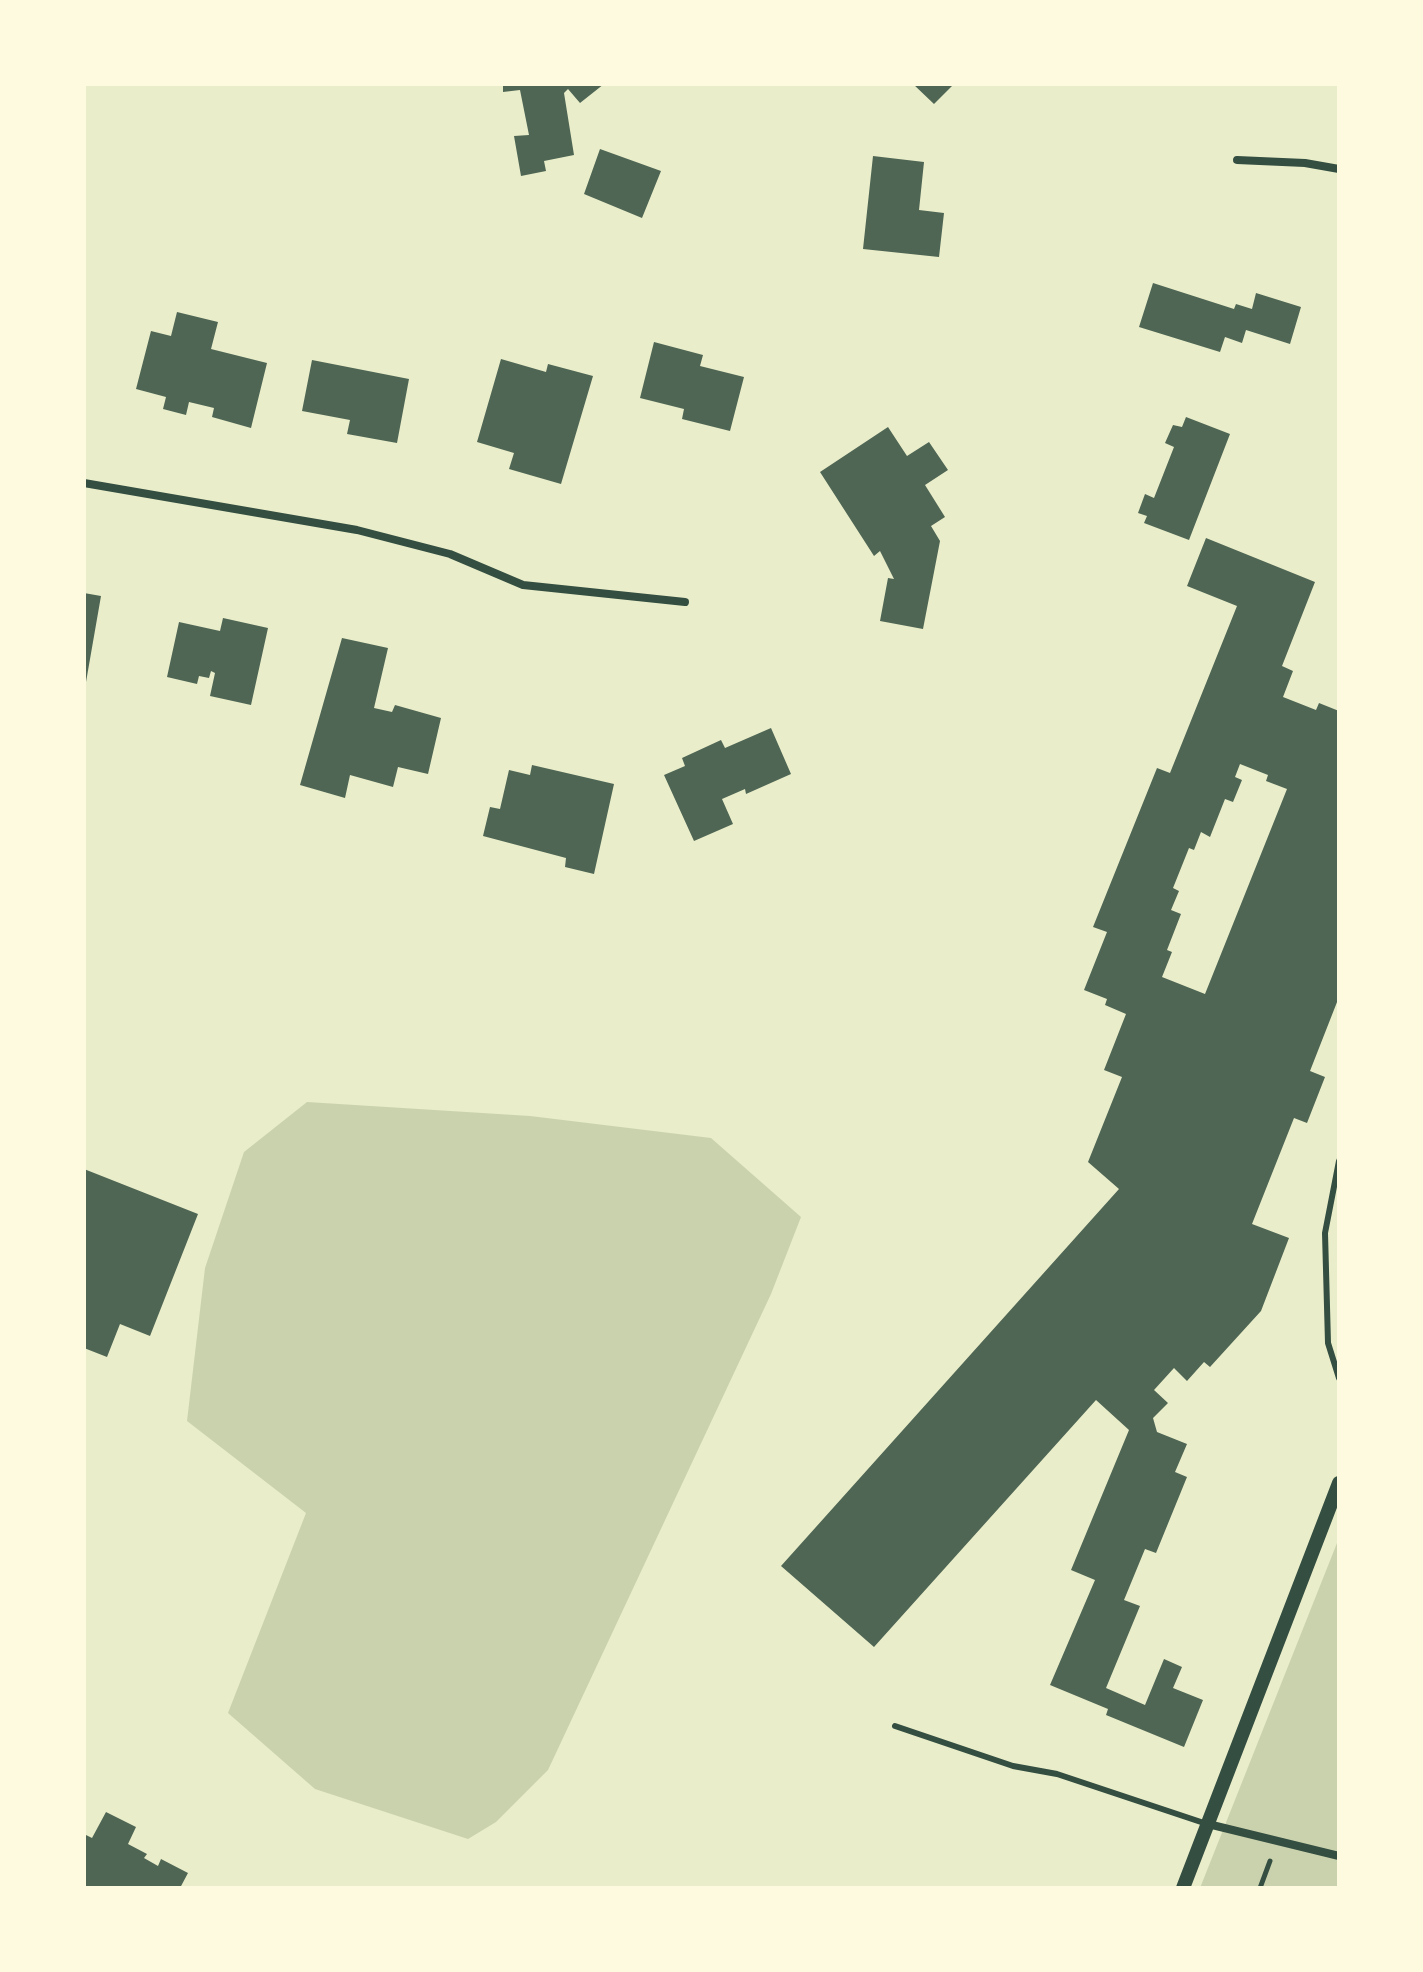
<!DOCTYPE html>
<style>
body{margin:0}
#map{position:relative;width:1423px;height:1972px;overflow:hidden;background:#e9edc9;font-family:Spectral,serif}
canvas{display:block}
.frame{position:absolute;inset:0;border:86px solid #fefae0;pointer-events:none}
</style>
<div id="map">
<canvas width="1423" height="1972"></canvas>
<div class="frame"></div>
</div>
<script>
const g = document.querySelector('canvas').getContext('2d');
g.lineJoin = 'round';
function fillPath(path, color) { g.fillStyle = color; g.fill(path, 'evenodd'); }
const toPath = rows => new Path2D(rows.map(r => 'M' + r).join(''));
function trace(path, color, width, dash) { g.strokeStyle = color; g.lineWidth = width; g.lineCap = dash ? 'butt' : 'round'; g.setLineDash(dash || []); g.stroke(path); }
fillPath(toPath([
 [307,1102,530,1116,711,1138,801,1217,771,1294,548,1770,496,1822,468,1839,315,1789,228,1713,306,1513,187,1421,205,1268,244,1152],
 [1339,1538,1339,1888,1200,1888]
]), '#cad2ad');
fillPath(toPath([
 [503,84,604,84,580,103,568,89,564,93,574,155,544,161,546,171,521,176,514,136,529,135,520,90,503,92],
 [913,84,954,84,934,104],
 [600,149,661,171,642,218,584,194],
 [873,156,924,162,919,210,944,213,939,257,863,249],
 [1153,283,1234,309,1236,304,1252,309,1256,293,1301,307,1290,344,1246,330,1242,343,1225,337,1220,352,1139,327],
 [177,312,218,322,211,349,267,363,251,428,212,417,214,408,189,402,186,415,163,409,166,397,136,389,151,331,171,336],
 [654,342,703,355,700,366,744,377,730,431,682,419,684,409,640,398],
 [501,359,546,372,548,364,593,376,561,484,509,469,514,453,477,442],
 [312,360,409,379,397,443,347,434,350,420,302,411],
 [1186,417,1230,434,1189,540,1144,523,1147,516,1138,513,1145,494,1154,498,1174,447,1165,443,1173,425,1182,427],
 [888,427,907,456,929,442,948,470,925,485,945,517,931,526,940,541,923,629,880,621,888,578,894,579,880,551,874,556,820,472],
 [1206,538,1315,582,1282,666,1293,671,1283,697,1316,710,1319,703,1339,711,1339,997,1310,1071,1325,1077,1307,1123,1294,1118,1252,1224,1289,1238,1261,1311,1210,1367,1204,1362,1187,1381,1174,1368,1154,1390,1168,1403,1153,1418,1157,1432,1187,1444,1175,1472,1187,1477,1156,1553,1145,1549,1124,1600,1140,1606,1106,1688,1145,1705,1164,1659,1182,1667,1173,1688,1203,1700,1184,1747,1106,1715,1108,1709,1050,1685,1095,1580,1071,1570,1129,1430,1096,1400,874,1647,781,1566,1119,1189,1088,1162,1122,1077,1104,1070,1126,1014,1105,1005,1107,999,1084,990,1107,932,1093,927,1157,768,1170,773,1237,606,1187,586],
 [1240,764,1268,775,1266,781,1287,789,1205,994,1162,977,1172,952,1167,950,1181,914,1171,910,1179,891,1173,888,1189,848,1194,850,1201,832,1210,837,1225,799,1233,802,1242,780,1235,777],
 [84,593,101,596,86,682,84,682],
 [223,618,268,628,251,705,210,696,215,673,211,671,209,678,199,676,197,684,167,677,179,622,220,631],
 [342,638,388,648,374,708,392,712,395,705,441,718,428,774,398,767,393,787,350,775,345,798,300,785],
 [771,728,791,774,746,794,745,789,722,799,733,824,694,841,664,775,685,766,682,758,721,740,725,748],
 [532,765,614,784,594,874,565,867,566,858,483,836,490,807,500,809,509,770,530,775],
 [84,1169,198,1214,150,1336,120,1324,107,1357,84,1348],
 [106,1812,136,1827,128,1844,147,1854,144,1858,158,1866,161,1859,188,1873,180,1888,84,1888,84,1834,92,1838]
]), '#4f6655');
trace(toPath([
 [1260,1888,1270,1861]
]), '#344e41', 5);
trace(toPath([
 [1339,1161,1325,1233,1328,1343,1339,1378],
 [895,1726,1013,1766,1057,1774,1207,1824]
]), '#344e41', 6);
trace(toPath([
 [1237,160,1305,163,1339,169],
 [84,483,357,530,450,554,523,585,685,602],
 [1208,1824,1339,1856]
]), '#344e41', 8);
trace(toPath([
 [1183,1888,1339,1483]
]), '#344e41', 14);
</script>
